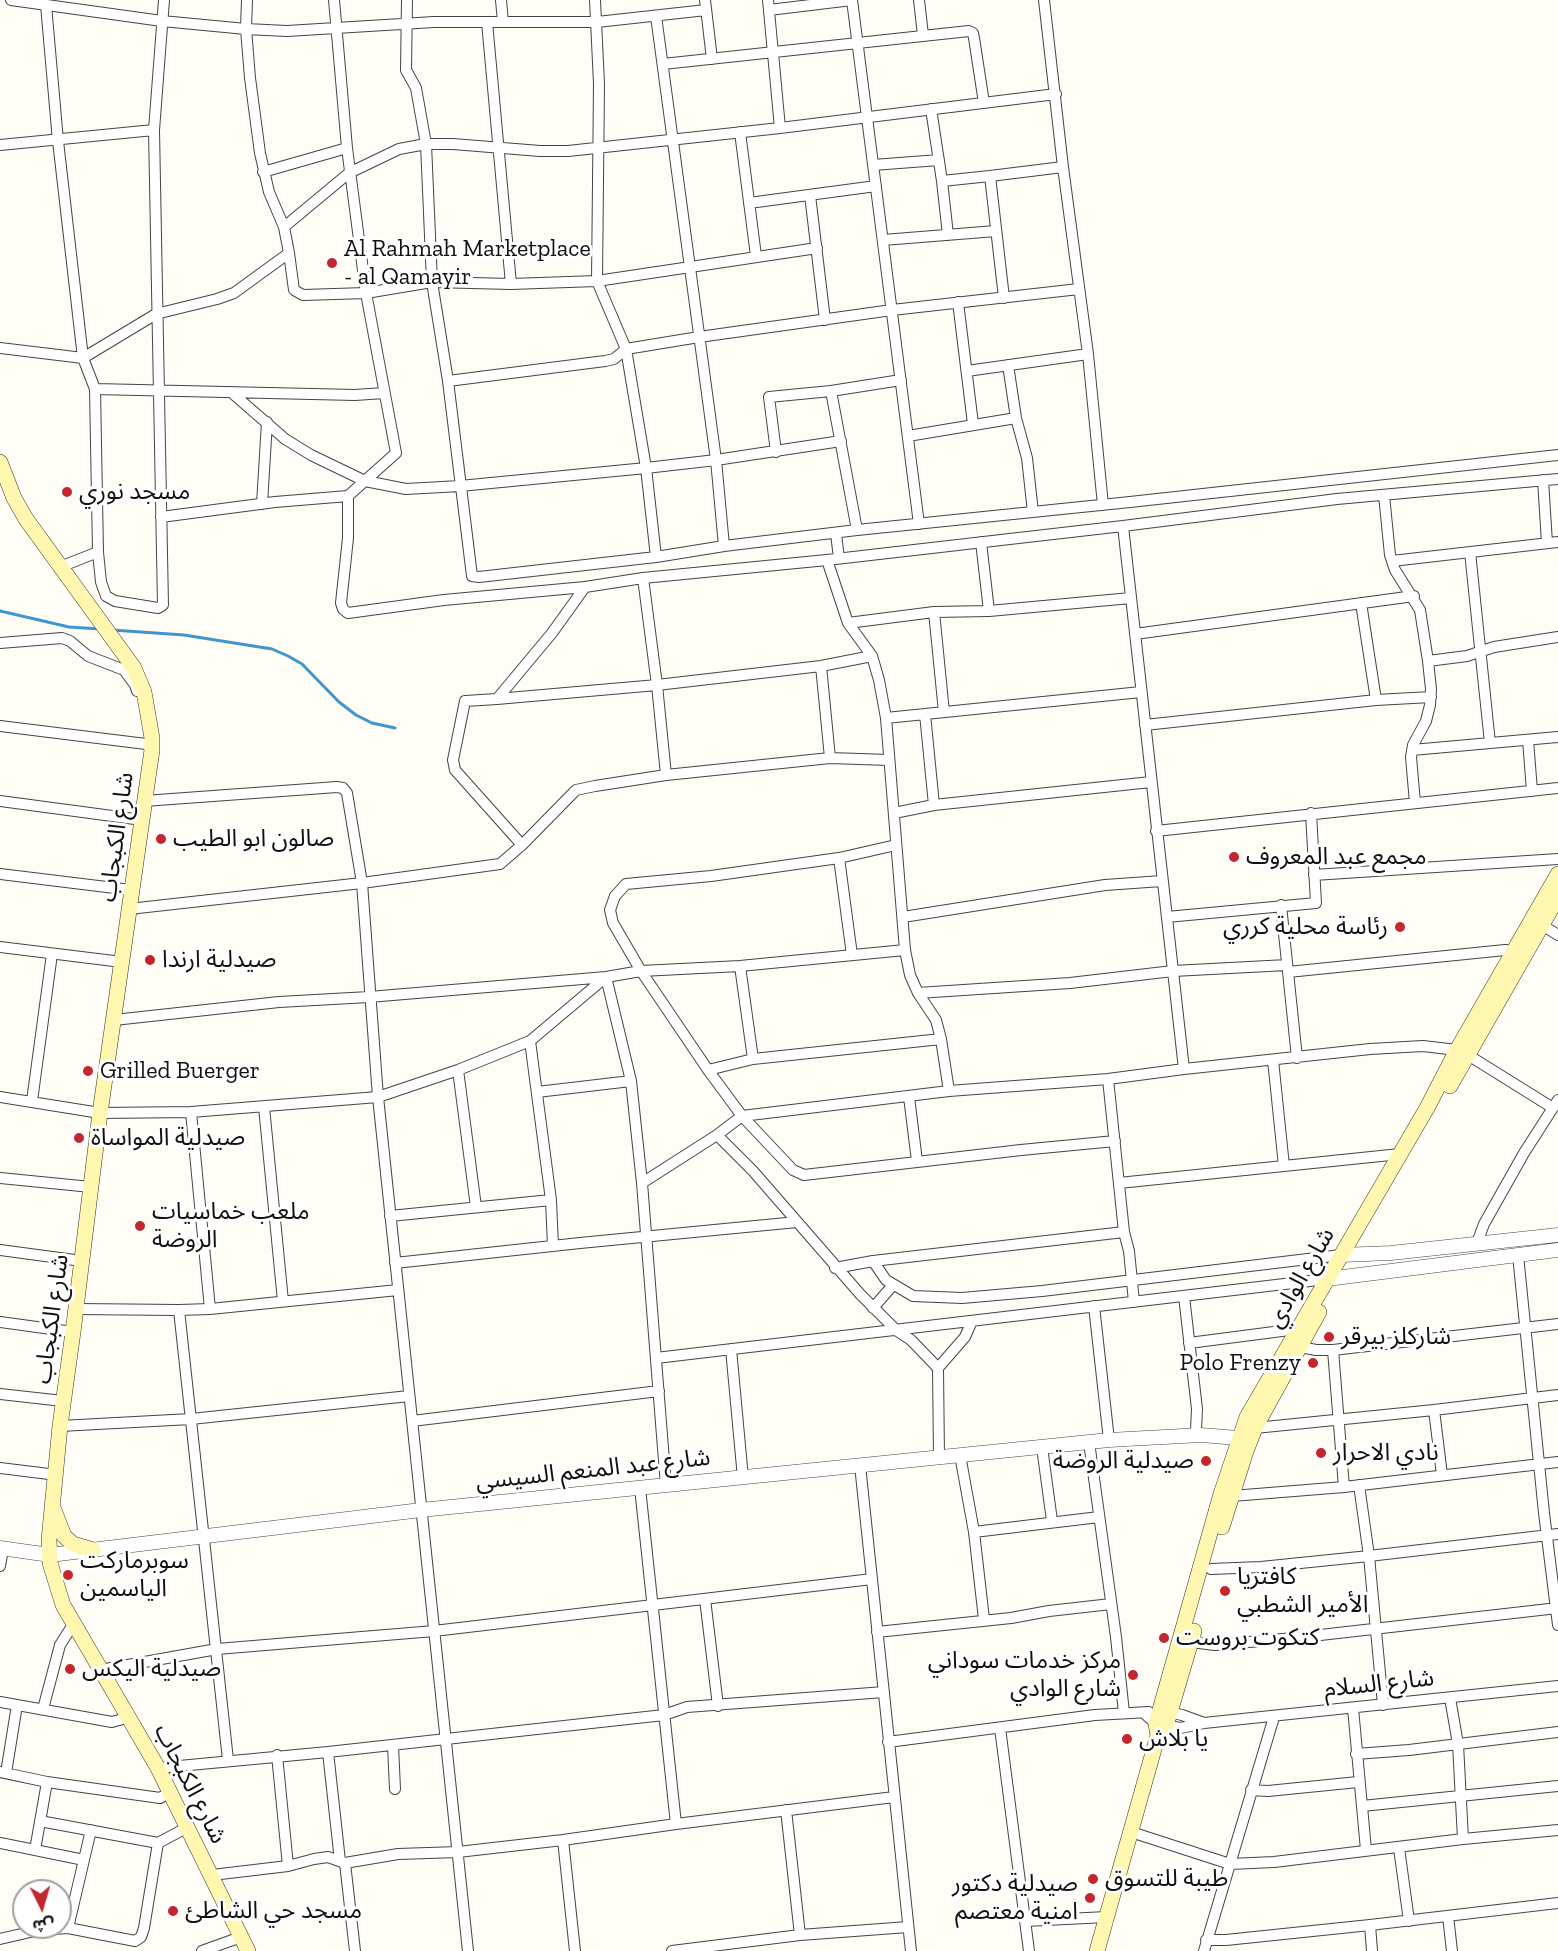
<!DOCTYPE html>
<meta charset="utf-8">
<style>
body{margin:0}
#map{position:relative;width:1558px;height:1951px;overflow:hidden;background:#fffdf5;font-family:"Zilla Slab","Noto Sans Arabic",serif}
canvas{display:block}
.north{position:absolute;left:12px;top:1879px;width:60px;height:60px;box-sizing:border-box;background:#fff;border:2px solid #a0a0a0;border-radius:50%;rotate:175deg;font-size:16px;font-weight:700;line-height:24px;text-align:center;color:#111}
.north::after{content:'';display:block;margin:auto;width:21px;height:27px;background:#c4262e;clip-path:polygon(50% 0,100% 100%,50% 72%,0 100%)}
</style>
<div id="map">
<canvas width="1558" height="1951"></canvas>
<div class="north">ش</div>
</div>
<script>
const g = document.querySelector('canvas').getContext('2d');
g.lineJoin = 'round';
const toPath = rows => new Path2D(rows.map(r => 'M' + r).join(''));
function trace(path, color, width, dash) { g.strokeStyle = color; g.lineWidth = width; g.lineCap = dash ? 'butt' : 'round'; g.setLineDash(dash || []); g.stroke(path); }
function label(font, color, halo, rows, align = 'center') {
  g.font = font + ' "Zilla Slab","Noto Sans Arabic",serif'; g.lineWidth = 6; g.setLineDash([]); g.textBaseline = 'middle'; g.strokeStyle = halo; g.fillStyle = color; for (const [text, x, y, turn = 0] of rows) {
    g.save(); g.translate(x, y); g.rotate((+turn || 0) * Math.PI / 180); g.textAlign = isNaN(turn) ? turn : align; if (halo) g.strokeText(text, 0, 0); g.fillText(text, 0, 0); g.restore();
  }
}
trace(toPath([
 [0,611,69,627,100,629],
 [112,630,184,635,272,649,288,656,302,664,339,702,356,715,372,723,395,728]
]), '#3f96cf', 3);
const minor = toPath([
 [11,0,162,21,246,29,287,31,434,22,597,22,706,10],
 [247,0,246,29,250,78,260,153,269,192,284,227],
 [407,0,406,70,416,88,426,144,432,282,448,381,472,576,479,577,656,557,724,546,857,530,1130,502,1558,455],
 [501,0,503,22],
 [595,0,599,84,597,281,626,349,646,468,656,557],
 [705,0,712,59],
 [768,0,780,128],
 [852,0,919,524],
 [919,0,923,35],
 [1044,0,1063,167,1088,354,1103,505],
 [46,5,58,141,83,358,95,389,98,552,101,582,106,596,115,601,158,608,163,605,154,130,164,0],
 [769,10,852,0],
 [656,16,716,460,724,546],
 [487,22,511,284],
 [663,64,969,31,973,33,974,38,984,103],
 [931,109,942,181,948,235],
 [740,132,756,256],
 [0,145,154,130],
 [873,165,939,160],
 [263,172,347,148],
 [990,176,1063,167],
 [942,181,990,176,1004,298],
 [810,195,825,320],
 [749,203,876,186],
 [883,240,996,231],
 [289,253,294,290,303,295,366,293,432,282,511,284,597,281,817,248],
 [958,302,973,424],
 [0,348,83,358,156,314,217,299,234,293,289,253,284,227,349,173,399,149,426,144,453,144,540,151,568,151,780,128,1056,94],
 [1008,365,1016,418,1027,458,1033,512],
 [967,371,1088,354],
 [448,381,605,361,614,359,626,349,699,337,892,310,1079,289],
 [95,389,355,395,384,393],
 [831,391,857,530],
 [231,392,285,439,311,455,365,481,406,489,460,486,646,468,716,460,841,441],
 [908,436,1016,418],
 [776,452,769,397,831,391,901,380],
 [1543,480,1547,543],
 [1384,495,1390,555,1395,570,1420,610,1428,661,1431,689,1430,705,1426,721,1413,745,1411,757,1415,803],
 [348,496,348,538,341,603,343,609,348,613,444,600,585,587,643,578,827,560,1123,526,1337,499,1558,479],
 [262,504,267,422],
 [161,517,275,502,348,496,396,453,366,293,347,148,334,0],
 [1123,526,1184,1069],
 [836,534,839,558],
 [981,542,989,611],
 [1470,552,1490,743],
 [827,560,848,623,872,656,879,680,886,718,905,950,910,975,918,993,936,1020,941,1039,949,1091],
 [1392,561,1558,542],
 [60,567,98,552],
 [643,578,657,685,666,775],
 [1361,603,1376,700],
 [934,612,944,712],
 [848,623,934,612,989,611,1131,598],
 [1135,634,1414,596],
 [0,643,62,638,70,641,88,656,124,670,135,685,137,691],
 [1428,661,1467,656,1494,647,1558,637],
 [821,666,830,758],
 [497,699,657,685,821,666,872,656],
 [925,714,934,805],
 [886,718,1141,692],
 [1145,725,1376,700,1431,697],
 [0,726,146,744,152,750],
 [1528,740,1532,791],
 [1412,750,1558,737],
 [0,801,142,820],
 [144,801,337,787,343,788,347,793,362,883,378,1097,468,1951],
 [894,813,934,805,1151,782],
 [1156,831,1558,788],
 [522,845,455,770,453,760,465,701,497,699,552,633,585,587],
 [839,858,852,955],
 [0,874,131,890],
 [1314,875,1558,859],
 [1281,905,1297,1058],
 [129,909,362,883,500,864,522,845,576,790,595,786,666,775,830,758,889,760],
 [903,917,1105,885,1162,881],
 [1167,917,1316,903,1311,813],
 [1542,925,1558,935],
 [0,947,122,962],
 [740,966,753,1059],
 [641,971,708,1070,742,1116,793,1170,804,1175,1021,1150,1115,1141],
 [641,971,740,966,905,950],
 [1288,972,1505,950,1517,951],
 [918,993,1070,983,1173,971,1287,965],
 [114,1020,279,1002,369,997,606,977,631,1081,642,1183],
 [530,1041,551,1200,553,1246],
 [1468,1055,1553,1108],
 [1273,1060,1284,1166],
 [458,1070,476,1207],
 [708,1070,753,1059,941,1039],
 [1108,1079,1124,1232,1129,1251,1134,1302],
 [537,1092,631,1081],
 [0,1097,100,1113,191,1112,378,1097,458,1070,530,1041,606,977,641,971,613,923,610,910,615,896,626,884,711,876,839,858,896,845],
 [909,1097,917,1161],
 [32,1101,52,954],
 [264,1107,283,1301],
 [191,1112,210,1309],
 [717,1135,753,1171,860,1294,896,1330,911,1340,938,1368],
 [0,1178,91,1187],
 [1119,1183,1400,1154],
 [390,1216,551,1200],
 [1477,1243,1484,1224,1524,1153,1558,1100],
 [0,1250,82,1261],
 [1518,1255,1544,1513,1558,1625],
 [873,1261,886,1280,913,1296,962,1298,1042,1291,1341,1255],
 [395,1263,580,1243,797,1222],
 [835,1268,873,1261,1124,1232],
 [1184,1296,1197,1409,1196,1430,1191,1437],
 [1094,1306,1109,1440],
 [873,1308,893,1285],
 [76,1309,179,1310,210,1309,398,1290],
 [179,1310,228,1760],
 [0,1322,73,1332],
 [1189,1343,1297,1329],
 [1300,1347,1316,1350,1333,1350,1558,1324],
 [731,1349,743,1478],
 [1333,1350,1344,1487],
 [656,1358,1327,1279],
 [0,1394,63,1401],
 [1434,1410,1442,1475],
 [412,1421,659,1391],
 [60,1426,191,1419,409,1396],
 [1255,1428,1434,1410,1558,1395],
 [1089,1442,1116,1637,1124,1713],
 [1042,1447,1052,1521],
 [960,1455,974,1532,984,1619],
 [939,1457,938,1368,965,1337,972,1321],
 [860,1465,911,1951],
 [0,1468,57,1475],
 [1359,1485,1369,1556,1383,1705],
 [666,1486,642,1183,717,1135,742,1116,949,1091,1108,1079,1184,1069,1370,1049,1423,1046,1457,1050],
 [640,1488,676,1824],
 [1232,1496,1344,1487,1558,1462],
 [974,1532,1099,1517],
 [0,1566,3,1549],
 [1211,1569,1261,1567,1369,1556,1558,1534],
 [705,1599,718,1706],
 [877,1632,1011,1618,1049,1611,1111,1604],
 [1191,1642,1215,1645,1294,1638,1558,1608],
 [100,1670,217,1649,434,1631,872,1579],
 [1450,1698,1458,1744,1463,1839],
 [0,1702,112,1722,130,1717],
 [1353,1708,1366,1850],
 [43,1709,60,1645,74,1623],
 [1164,1711,1182,1715,1204,1723],
 [1144,1713,1156,1724,1181,1728,1204,1723,1558,1686],
 [1000,1728,1029,1951],
 [888,1742,1095,1715,1149,1712],
 [393,1745,395,1789],
 [328,1752,340,1861],
 [1356,1754,1409,1750,1558,1732],
 [277,1755,288,1866],
 [158,1768,328,1752,664,1715,687,1707,884,1692],
 [0,1772,47,1782,160,1798,170,1792],
 [6,1773,17,1705],
 [1251,1790,1268,1791,1358,1782],
 [1362,1806,1558,1786],
 [786,1810,800,1935],
 [40,1821,158,1843],
 [1131,1832,1230,1864,1274,1862,1463,1839,1558,1830],
 [563,1840,575,1951],
 [0,1843,84,1860],
 [1399,1848,1409,1921],
 [35,1850,47,1782],
 [345,1863,355,1951],
 [212,1875,288,1866,314,1859,328,1857,345,1863,398,1854,458,1852,563,1840,676,1824,894,1797],
 [1448,1916,1452,1951],
 [1025,1921,1107,1917],
 [1370,1925,1372,1951],
 [68,1928,91,1830],
 [0,1939,39,1930,68,1928,135,1941,141,1937,144,1928,158,1843,188,1827],
 [1206,1940,1226,1940,1370,1925,1558,1903],
 [202,1951,241,1937],
 [672,1951,800,1935,908,1927],
 [1204,1951,1274,1717]
]);
const tertiary = toPath([
 [1341,1255,1391,1253,1558,1235],
 [1327,1279,1558,1250],
 [0,1548,50,1555,421,1510,1109,1440,1201,1435,1238,1438]
]);
const secondary = toPath([
 [0,462,14,498,26,519,134,668,144,692,152,738,152,750,100,1113,73,1332,60,1426,49,1540,50,1563,63,1605,158,1768,248,1951],
 [1450,1086,1558,897],
 [54,1510,64,1536,73,1544,93,1550],
 [1222,1527,1246,1451,1255,1428,1319,1312],
 [1166,1726,1194,1631],
 [1097,1951,1158,1735,1156,1724,1158,1717,1221,1494,1247,1417,1427,1108,1457,1050,1558,874]
]);
trace(minor, '#444', 12);
trace(tertiary, '#444', 15);
trace(secondary, '#333', 16);
trace(minor, '#fff', 10);
trace(tertiary, '#fff', 14);
trace(secondary, '#fff6b0', 15);
for (const [x, y, r, color] of [
 [332,263,6,"#c4262e"],
 [67,492,6,"#c4262e"],
 [161,839,6,"#c4262e"],
 [1234,857,6,"#c4262e"],
 [1400,927,6,"#c4262e"],
 [150,960,6,"#c4262e"],
 [88,1071,6,"#c4262e"],
 [79,1138,6,"#c4262e"],
 [140,1226,6,"#c4262e"],
 [1329,1337,6,"#c4262e"],
 [1313,1363,6,"#c4262e"],
 [1321,1453,6,"#c4262e"],
 [1206,1461,6,"#c4262e"],
 [68,1575,6,"#c4262e"],
 [1225,1591,6,"#c4262e"],
 [1164,1638,6,"#c4262e"],
 [70,1669,6,"#c4262e"],
 [1133,1675,6,"#c4262e"],
 [1127,1739,6,"#c4262e"],
 [1093,1879,6,"#c4262e"],
 [1090,1898,6,"#c4262e"],
 [173,1911,6,"#c4262e"]
]) { const dot = new Path2D(); dot.arc(x, y, r, 0, 2 * Math.PI); g.fillStyle = color; g.fill(dot); trace(dot, '#fff', 2); }
label('24px', '#111', '#fff', [
 ["Al Rahmah Marketplace",344,249],
 ["- al Qamayir",344,277],
 ["مسجد نوري",79,492],
 ["صالون ابو الطيب",173,839],
 ["مجمع عبد المعروف",1246,857],
 ["رئاسة محلية كرري",1388,927,"right"],
 ["صيدلية ارندا",162,960],
 ["Grilled Buerger",100,1071],
 ["صيدلية المواساة",91,1138],
 ["ملعب خماسيات",152,1212],
 ["الروضة",152,1240],
 ["شاركلز بيرقر",1341,1337],
 ["Polo Frenzy",1301,1363,"right"],
 ["نادي الاحرار",1333,1453],
 ["صيدلية الروضة",1194,1461,"right"],
 ["سوبرماركت",80,1561],
 ["الياسمين",80,1589],
 ["كافتريا",1237,1577],
 ["الأمير الشطبي",1237,1605],
 ["كتكوت بروست",1176,1638],
 ["مركز خدمات سوداني",1121,1661,"right"],
 ["شارع الوادي",1121,1689,"right"],
 ["صيدلية اليكس",82,1669],
 ["يا بلاش",1139,1739],
 ["طيبة للتسوق",1105,1879],
 ["صيدلية دكتور",1078,1884,"right"],
 ["امنية معتصم",1078,1912,"right"],
 ["مسجد حي الشاطئ",185,1911]
], 'left');
label('24px', '#111', '#fff', [
 ["شارع الكبجاب",117,837,-82],
 ["شارع الوادي",1301,1278,-60],
 ["شارع الكبجاب",52,1319,-82],
 ["شارع عبد المنعم السيسي",593,1470,-6],
 ["شارع السلام",1379,1684,-6],
 ["شارع الكبجاب",190,1784,63]
]);
</script>
